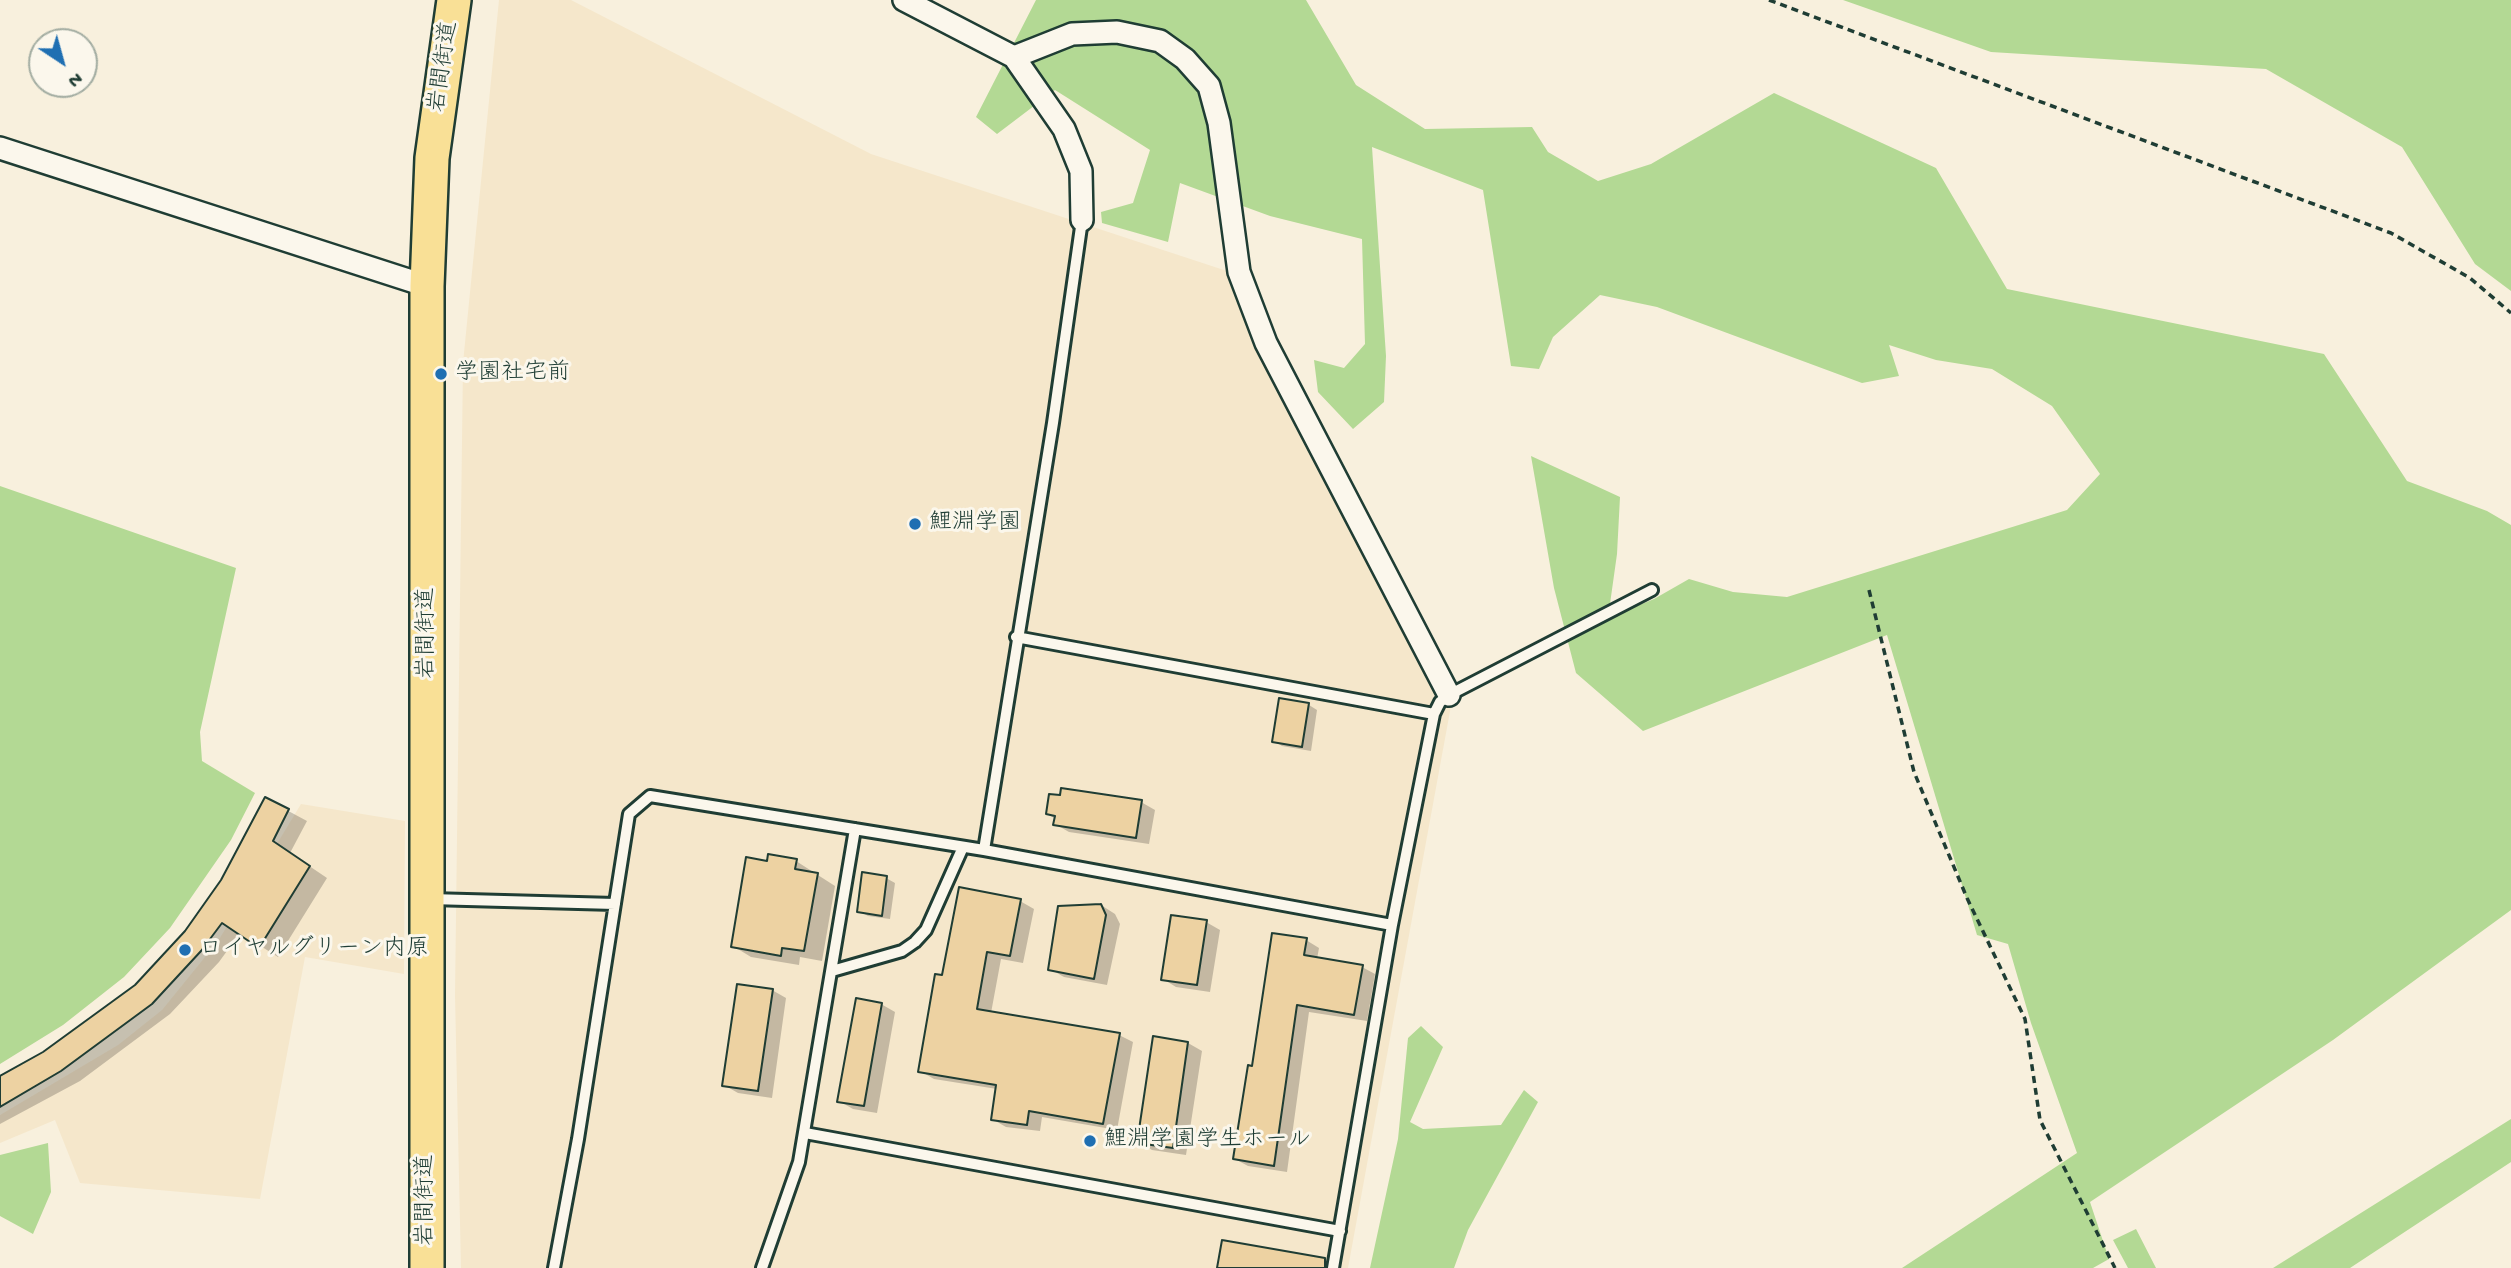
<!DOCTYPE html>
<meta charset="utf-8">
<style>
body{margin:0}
#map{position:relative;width:2511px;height:1268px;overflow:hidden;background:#f8f0dd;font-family:"Gochi Hand",sans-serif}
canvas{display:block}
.north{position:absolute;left:28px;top:28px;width:70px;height:70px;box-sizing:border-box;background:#fbf7ec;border:2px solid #a3ada2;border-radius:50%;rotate:144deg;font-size:19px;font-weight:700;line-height:28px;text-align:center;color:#1f3d34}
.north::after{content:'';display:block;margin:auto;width:24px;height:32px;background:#1f6fb2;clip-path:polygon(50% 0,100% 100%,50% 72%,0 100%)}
</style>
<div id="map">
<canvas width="2511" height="1268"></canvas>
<div class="north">N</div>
</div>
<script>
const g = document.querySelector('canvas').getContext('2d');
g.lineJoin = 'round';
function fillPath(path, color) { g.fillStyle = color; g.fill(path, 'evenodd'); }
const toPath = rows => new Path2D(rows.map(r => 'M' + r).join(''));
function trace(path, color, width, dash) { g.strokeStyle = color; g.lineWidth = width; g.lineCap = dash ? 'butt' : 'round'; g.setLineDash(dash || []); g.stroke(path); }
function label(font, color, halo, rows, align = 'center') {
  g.font = font + ' "Gochi Hand","Klee One",sans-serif'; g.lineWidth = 6; g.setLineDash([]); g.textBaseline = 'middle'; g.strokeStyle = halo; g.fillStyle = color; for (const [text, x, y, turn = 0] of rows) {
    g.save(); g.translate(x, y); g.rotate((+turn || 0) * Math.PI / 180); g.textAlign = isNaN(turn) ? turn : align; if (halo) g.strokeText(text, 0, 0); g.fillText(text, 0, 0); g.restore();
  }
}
fillPath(toPath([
 [499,0,571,0,871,154,1233,273,1455,684,1348,1268,461,1268,455,995,463,363],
 [301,804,405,821,404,974,305,957,260,1199,80,1183,55,1120,0,1143,0,1115,118,1045,162,1010,218,941]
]), '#f5e7cb');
fillPath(toPath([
 [1036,0,1306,0,1356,85,1425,129,1532,127,1548,152,1598,181,1651,164,1774,93,1936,168,2007,289,2324,354,2407,481,2487,511,2511,525,2511,910,2333,1040,2090,1202,2109,1259,2093,1268,1902,1268,2077,1153,2031,1023,2008,944,1977,935,1887,635,1643,731,1576,673,1554,588,1531,456,1620,497,1617,554,1608,618,1654,599,1689,579,1733,592,1787,597,2067,510,2100,474,2052,406,1992,369,1936,360,1889,345,1899,376,1862,383,1657,307,1600,295,1553,337,1539,369,1511,366,1483,190,1372,147,1386,356,1384,402,1353,429,1318,392,1314,360,1344,368,1365,344,1362,239,1270,216,1180,183,1168,242,1102,223,1101,212,1133,203,1150,150,1055,90,997,134,976,117],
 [1843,0,2511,0,2511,291,2475,264,2402,147,2266,69,1991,52],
 [0,486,236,568,200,732,202,761,255,793,231,840,170,928,124,977,63,1025,0,1064],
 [1421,1026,1443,1047,1410,1122,1423,1129,1501,1125,1524,1090,1538,1102,1468,1230,1454,1268,1370,1268,1398,1139,1408,1038],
 [2511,1119,2511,1162,2350,1268,2273,1268],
 [48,1143,51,1192,33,1234,0,1216,0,1155],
 [2136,1229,2156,1268,2128,1268,2113,1240]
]), '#b3d994');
fillPath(toPath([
 [1309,705,1317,710,1311,751,1282,746,1274,741],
 [1061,797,1141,802,1155,810,1149,844,1069,832,1055,824,1056,819,1047,814],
 [266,799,307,821,290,853,327,878,278,957,240,933,219,962,170,1014,80,1081,0,1124,0,1078,44,1053,136,986,186,932,223,881],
 [796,861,835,886,822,961,800,957,799,965,751,957,733,946],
 [886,878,895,883,890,919,868,916,859,911],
 [1020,901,1034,909,1023,963,1001,959,991,1013,1119,1035,1133,1042,1117,1130,1042,1117,1040,1131,1006,1127,992,1119,997,1089,934,1079,920,1071,944,977],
 [1101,905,1115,914,1120,924,1107,985,1064,977,1050,969],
 [1206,922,1220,930,1210,992,1176,987,1163,979],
 [1306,940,1319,948,1317,959,1362,967,1375,974,1367,1021,1309,1012,1287,1172,1248,1166,1235,1159,1253,1068],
 [772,990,786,998,772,1098,738,1093,724,1085],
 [881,1004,895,1012,877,1113,853,1109,839,1101],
 [1154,1038,1188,1043,1202,1051,1186,1155,1152,1150,1139,1142]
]), '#0003');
const building = toPath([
 [1279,698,1309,703,1302,747,1272,742,1279,698],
 [1061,788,1142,800,1136,838,1053,825,1055,816,1046,814,1049,794,1060,795,1061,788],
 [265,797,289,809,273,841,310,866,259,948,222,923,201,951,152,1004,61,1071,0,1107,0,1076,43,1052,135,985,185,931,221,880,265,797],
 [768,854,797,859,795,869,818,873,804,951,782,948,781,956,731,947,746,857,767,861,768,854],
 [862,872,887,876,882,916,857,912,862,872],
 [959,887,1021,899,1010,956,987,952,977,1009,1120,1033,1103,1124,1029,1111,1027,1125,991,1120,996,1085,918,1072,935,974,942,975,959,887],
 [1101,904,1106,915,1094,979,1048,970,1058,906,1101,904],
 [1171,915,1207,920,1197,985,1161,980,1171,915],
 [1272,933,1307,938,1304,955,1363,965,1354,1015,1297,1005,1274,1166,1233,1159,1248,1065,1252,1066,1272,933],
 [737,984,773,989,758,1091,722,1086,737,984],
 [856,998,882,1003,864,1106,837,1102,856,998],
 [1153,1036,1188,1042,1173,1148,1137,1143,1153,1036],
 [1222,1240,1325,1258,1325,1268,1217,1268,1222,1240]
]);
fillPath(building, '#edd2a2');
trace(building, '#1f3d34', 2);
const service = toPath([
 [1016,637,1434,714],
 [984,850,1053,423,1082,220],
 [430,899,615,904],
 [832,971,902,951,915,942,926,930,963,847],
 [805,1133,1340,1231],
 [554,1268,578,1139,629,814,650,796,984,850,1392,925],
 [762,1268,799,1162,855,829],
 [1333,1268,1392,925,1434,714,1440,702,1449,695,1652,590]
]);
const minor = toPath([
 [904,0,1014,57,1064,129,1081,171,1082,220],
 [1014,57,1072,34,1117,32,1160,41,1185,59,1209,86,1219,123,1239,272,1266,343,1449,695],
 [0,148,427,286]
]);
const primary = toPath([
 [427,1268,427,286,432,158,454,0]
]);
trace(service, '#1f3d34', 16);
trace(minor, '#1f3d34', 26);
trace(primary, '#1f3d34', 38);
trace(toPath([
 [1769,0,2391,233,2470,278,2511,313],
 [1869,590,1914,772,1967,898,2025,1019,2040,1120,2115,1268]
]), '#1f3d34', 3.5, [7, 5]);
trace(service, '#fbf7ec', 10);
trace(minor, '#fbf7ec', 21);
trace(primary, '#f9e096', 33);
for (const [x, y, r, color] of [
 [441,374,7,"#1f6fb2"],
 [915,524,7,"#1f6fb2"],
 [185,950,7,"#1f6fb2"],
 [1090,1141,7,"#1f6fb2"]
]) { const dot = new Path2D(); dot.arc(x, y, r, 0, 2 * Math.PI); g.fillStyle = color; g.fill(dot); trace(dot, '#fbf7ec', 2.5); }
label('23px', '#1f3d34', '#fbf7ec', [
 ["岩間街道",445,67,-82],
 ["岩間街道",428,633,-90],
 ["岩間街道",427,1200,-90]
]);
label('23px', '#1f3d34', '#fbf7ec', [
 ["学園社宅前",455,374],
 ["鯉淵学園",929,524],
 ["ロイヤルグリーン内原",199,950],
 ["鯉淵学園学生ホール",1104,1141]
], 'left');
</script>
